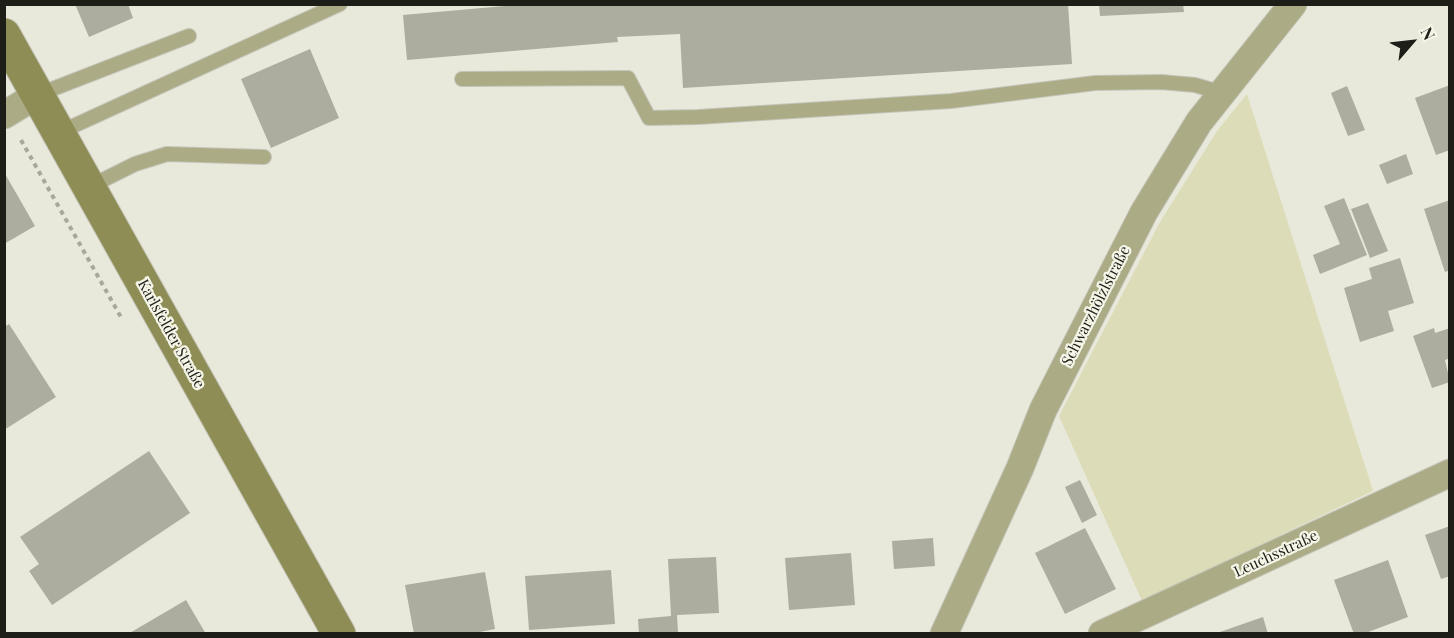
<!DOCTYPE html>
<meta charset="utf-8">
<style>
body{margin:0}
#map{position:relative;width:1454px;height:638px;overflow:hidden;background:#e8e9db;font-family:"Playfair Display",serif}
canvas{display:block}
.frame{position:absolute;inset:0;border:6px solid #1e1e19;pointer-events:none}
.north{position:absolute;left:1382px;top:12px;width:60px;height:60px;-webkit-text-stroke:4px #f6f6e8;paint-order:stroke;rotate:62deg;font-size:16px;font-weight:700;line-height:24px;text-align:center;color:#1e1e19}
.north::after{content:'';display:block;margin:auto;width:21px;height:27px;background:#1e1e19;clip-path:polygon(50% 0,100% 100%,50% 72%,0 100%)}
</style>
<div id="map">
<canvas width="1454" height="638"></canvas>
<div class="frame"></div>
<div class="north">N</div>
</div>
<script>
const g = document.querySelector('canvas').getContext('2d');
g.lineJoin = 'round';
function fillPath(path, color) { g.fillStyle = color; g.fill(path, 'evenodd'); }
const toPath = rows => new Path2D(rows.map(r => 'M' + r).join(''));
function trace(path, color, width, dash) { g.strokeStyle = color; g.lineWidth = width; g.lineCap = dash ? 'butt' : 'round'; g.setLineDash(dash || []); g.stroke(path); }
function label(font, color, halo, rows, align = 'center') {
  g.font = font + ' "Playfair Display",serif'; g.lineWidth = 4.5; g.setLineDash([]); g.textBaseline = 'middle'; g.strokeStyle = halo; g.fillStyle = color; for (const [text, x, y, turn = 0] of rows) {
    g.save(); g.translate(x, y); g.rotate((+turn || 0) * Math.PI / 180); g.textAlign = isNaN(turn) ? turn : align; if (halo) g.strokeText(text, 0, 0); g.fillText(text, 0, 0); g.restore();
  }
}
fillPath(toPath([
 [1247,94,1373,491,1142,601,1059,416,1160,222,1217,131]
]), '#dcdcb8');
fillPath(toPath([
 [75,4,128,4,133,18,89,37],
 [527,4,1068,4,1072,64,683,88,680,34,617,37,618,42,407,60,403,15],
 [1099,4,1183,4,1184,12,1100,16],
 [310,49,339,118,271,148,241,79],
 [1450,85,1450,150,1436,155,1415,98],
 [1347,86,1365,130,1348,136,1331,93],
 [1406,154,1413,174,1387,184,1379,165],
 [4,172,35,226,4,244],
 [1344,198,1367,255,1320,274,1313,255,1340,244,1324,206],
 [1450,200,1450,270,1445,272,1424,209],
 [1368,203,1388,251,1370,258,1351,209],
 [1400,258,1414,303,1388,311,1394,331,1360,342,1344,288,1372,279,1369,268],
 [9,324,56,397,4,430,4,327],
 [1434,328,1435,333,1450,328,1450,358,1445,360,1450,382,1432,388,1413,336],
 [149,451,190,513,52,605,29,571,39,564,20,537],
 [1080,480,1097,515,1082,523,1065,487],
 [1450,526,1450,576,1441,579,1425,535],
 [1085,528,1116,589,1065,614,1035,553],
 [933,538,935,566,894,569,892,541],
 [851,553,855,605,789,610,785,558],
 [716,557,719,613,677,615,678,632,639,634,638,619,671,616,668,559],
 [1388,560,1408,617,1363,634,1354,634,1334,580],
 [611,570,615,624,529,630,525,576],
 [485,572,495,629,470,634,414,634,405,585],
 [186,600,206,634,128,634],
 [1263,617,1268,634,1217,634,1217,633]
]), '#acac9f');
const lane = toPath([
 [462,79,628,78,649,118,698,117,951,101,1095,83,1161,82,1195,85,1222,93],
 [37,95,189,36],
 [58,133,340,4],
 [89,187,135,164,167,154,264,157]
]);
const street = toPath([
 [4,115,37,95],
 [944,634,1020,468,1043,410,1144,212,1199,122,1293,4],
 [1102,634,1450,473]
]);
const secondary = toPath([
 [4,35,339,634]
]);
trace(lane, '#c4c4b8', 16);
trace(street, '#c4c4b8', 29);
trace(secondary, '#c4c4b8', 35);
trace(toPath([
 [21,140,122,319]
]), '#a7a89d', 4, [4.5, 4.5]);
trace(lane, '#abab86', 14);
trace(street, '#abab86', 27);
trace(secondary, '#8e8d55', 33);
label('15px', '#1e1e19', '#f6f6e8', [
 ["Schwarzhölzlstraße",1096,306,-63],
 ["Karlsfelder Straße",171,334,61],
 ["Leuchsstraße",1276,554,-25]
]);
</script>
